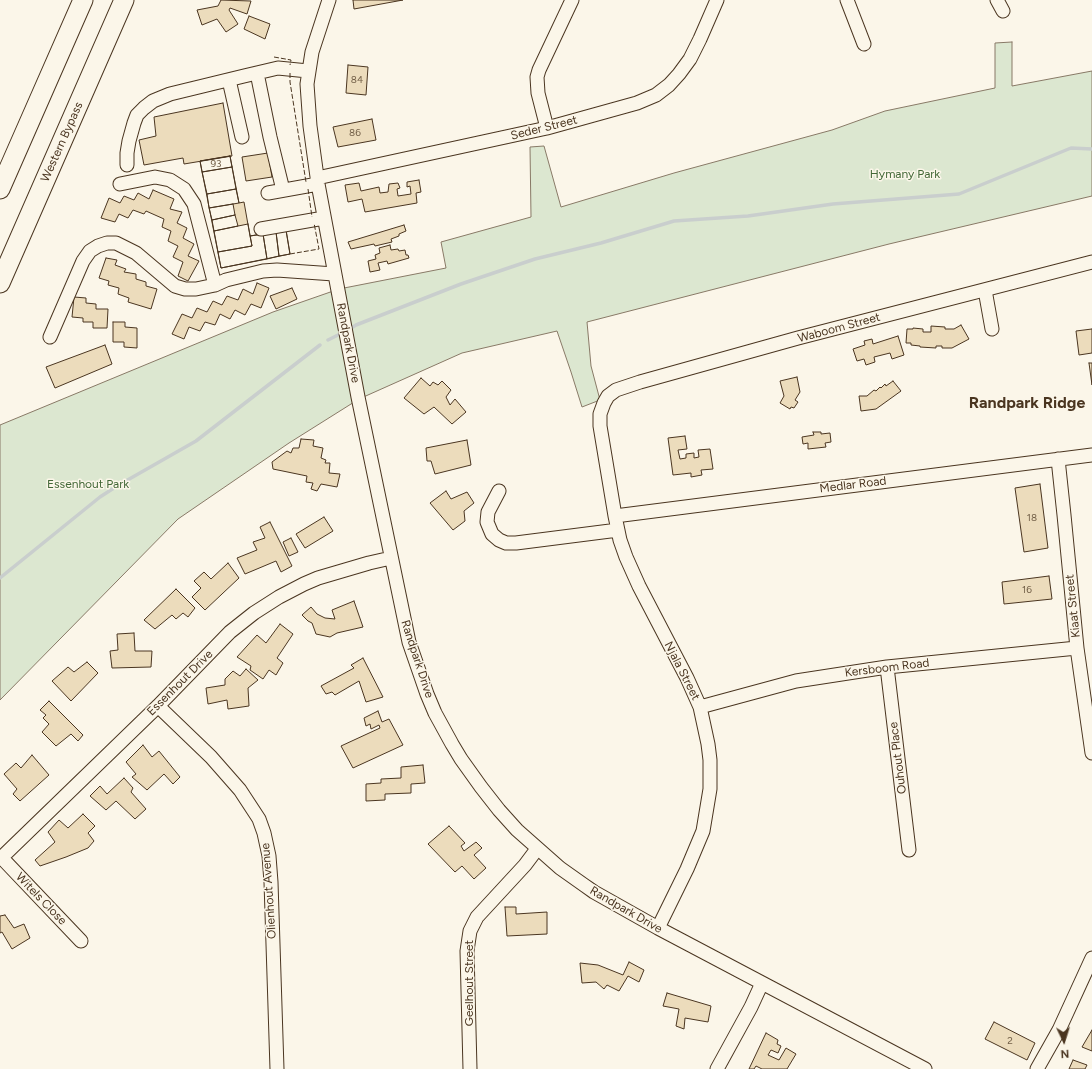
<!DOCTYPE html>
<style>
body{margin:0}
#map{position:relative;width:1092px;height:1069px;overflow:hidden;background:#fbf6e9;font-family:Figtree,sans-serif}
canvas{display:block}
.north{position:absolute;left:1044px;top:1021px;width:40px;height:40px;-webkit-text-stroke:3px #fbf6e9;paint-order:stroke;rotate:176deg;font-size:11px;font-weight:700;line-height:16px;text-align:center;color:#4a3520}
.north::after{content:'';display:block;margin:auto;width:14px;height:18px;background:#4a3520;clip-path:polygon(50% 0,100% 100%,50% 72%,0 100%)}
</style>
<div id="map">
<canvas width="1092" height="1069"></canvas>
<div class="north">N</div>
</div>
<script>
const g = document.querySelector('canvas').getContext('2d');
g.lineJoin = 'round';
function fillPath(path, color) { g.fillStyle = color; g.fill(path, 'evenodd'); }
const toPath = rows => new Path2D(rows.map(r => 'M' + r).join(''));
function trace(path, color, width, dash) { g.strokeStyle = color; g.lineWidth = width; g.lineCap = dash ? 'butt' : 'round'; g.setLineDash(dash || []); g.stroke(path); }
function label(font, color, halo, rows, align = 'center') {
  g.font = font + ' Figtree,sans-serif'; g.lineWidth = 3; g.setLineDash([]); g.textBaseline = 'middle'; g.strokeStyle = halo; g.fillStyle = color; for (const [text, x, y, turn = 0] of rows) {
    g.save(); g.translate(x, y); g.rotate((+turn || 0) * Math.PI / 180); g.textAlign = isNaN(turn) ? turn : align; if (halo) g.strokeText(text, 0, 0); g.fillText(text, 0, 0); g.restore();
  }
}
const green = toPath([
 [1012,42,1012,86,1092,71,1092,196,889,244,587,322,591,366,600,400,582,407,571,372,557,331,462,353,359,399,289,443,178,519,0,700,0,425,273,312,339,289,446,268,441,242,531,217,530,147,544,146,561,207,674,173,832,130,885,111,995,88,995,43,1012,42]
]);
fillPath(green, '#dce7d0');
trace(green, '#887966', 1);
trace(toPath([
 [348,330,356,325,461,284,535,259,601,243,674,221,748,216,833,204,959,194,1071,148,1092,149],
 [328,340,342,333],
 [0,578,100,497,117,486,196,441,320,345]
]), '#c9cecd', 3.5);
const building = toPath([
 [221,0,251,1,247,14,230,8,229,10,238,24,226,32,217,19,202,25,197,10,218,6,221,0],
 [353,0,403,0,354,9,353,0],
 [249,16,270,24,265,39,244,29,249,16],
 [348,65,368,67,366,95,346,93,348,65],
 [223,103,232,156,184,164,183,158,144,165,139,140,156,136,154,117,223,103],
 [372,119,376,140,338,147,333,127,372,119],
 [268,153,272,177,246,181,242,157,268,153],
 [230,156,239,203,244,202,250,236,286,230,290,254,221,268,200,161,230,156],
 [230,156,232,167,202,172,200,161,230,156],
 [232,167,236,189,207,194,202,172,232,167],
 [419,180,421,192,416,193,417,203,365,212,362,199,348,202,345,185,359,183,361,191,379,187,380,193,388,192,389,184,398,183,400,188,397,189,398,196,411,194,410,186,407,187,407,182,419,180],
 [236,189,239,203,209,208,207,194,236,189],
 [153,190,174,199,170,209,182,212,177,223,187,228,183,238,194,244,188,256,199,261,188,281,178,276,183,262,173,257,178,246,168,241,171,231,162,227,164,219,146,211,144,214,133,210,128,218,119,214,115,222,101,218,109,198,120,203,124,196,134,200,138,193,149,199,153,190],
 [233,204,235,215,212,220,209,208,233,204],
 [235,215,238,226,214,231,212,220,235,215],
 [248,224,252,246,218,252,214,231,248,224],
 [404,225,406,231,399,234,399,236,391,239,392,242,375,246,374,244,351,249,348,242,404,225],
 [286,230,290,254,279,256,276,232,286,230],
 [276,232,279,256,267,259,263,234,276,232],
 [263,234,267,259,221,268,218,252,252,246,250,236,263,234],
 [390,245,391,250,398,249,399,251,405,250,406,255,408,255,409,258,388,264,387,261,378,263,380,270,370,272,368,261,376,259,375,255,380,253,379,248,390,245],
 [106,258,117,260,115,265,126,269,124,272,136,274,136,279,146,282,146,286,157,289,151,309,128,302,129,298,118,294,119,288,108,285,109,281,99,278,106,258],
 [257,283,269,288,261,308,251,304,245,315,235,310,230,319,220,314,215,325,205,322,200,331,189,327,184,339,172,334,182,314,192,318,197,308,207,312,213,301,222,305,227,296,238,300,243,289,253,294,257,283],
 [292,288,297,299,276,309,270,296,292,288],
 [74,297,86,298,86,303,96,304,96,309,108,309,107,328,93,328,93,322,83,322,83,318,72,317,74,297],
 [113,322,125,322,125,327,137,328,137,348,124,347,124,342,113,342,113,322],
 [961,325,969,339,952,348,942,348,942,346,936,346,936,348,920,347,920,346,911,345,911,343,906,343,907,329,913,329,913,328,923,329,923,332,931,332,931,326,945,327,945,329,954,329,961,325],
 [1092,329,1092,353,1079,355,1076,331,1092,329],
 [898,336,904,355,892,359,890,353,874,357,875,362,866,365,864,359,857,361,853,349,865,345,864,341,872,339,873,344,898,336],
 [105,345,112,364,55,388,46,367,105,345],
 [1089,363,1092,363,1092,385,1089,363],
 [797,377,800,392,795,400,798,402,794,408,791,407,790,409,780,403,784,396,780,381,797,377],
 [421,378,430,386,433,382,438,385,442,381,451,390,446,397,450,405,455,399,466,412,452,424,434,407,424,414,404,398,421,378],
 [893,381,901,391,876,409,861,411,859,396,867,396,874,390,876,391,880,387,881,388,885,384,886,386,893,381],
 [813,432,821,432,821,434,830,433,831,442,825,443,826,447,808,449,808,443,803,444,802,437,814,435,813,432],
 [685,436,687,449,678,450,680,459,686,458,686,454,694,453,694,458,699,457,698,450,710,449,713,469,701,470,702,475,691,477,691,473,673,475,668,438,685,436],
 [301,439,314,440,313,446,323,448,321,458,326,460,325,463,330,463,329,473,340,474,337,487,321,484,317,491,311,489,313,483,306,482,307,476,273,469,272,462,287,451,291,453,293,448,299,448,301,439],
 [467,440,471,465,435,474,431,461,427,461,426,448,467,440],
 [1040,484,1048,548,1024,552,1015,488,1040,484],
 [446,491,451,499,467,492,474,503,464,511,465,521,453,530,430,503,446,491],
 [324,517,333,531,305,548,296,534,324,517],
 [270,522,292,566,281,572,276,561,245,574,237,558,257,550,253,542,265,538,260,527,270,522],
 [291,538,298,552,289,556,283,542,291,538],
 [228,563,239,578,205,610,192,597,201,588,194,581,204,572,211,579,228,563],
 [1049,576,1052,599,1004,604,1002,582,1049,576],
 [176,589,195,608,188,617,183,613,176,619,172,615,155,629,144,620,176,589],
 [354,601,363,627,337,633,330,637,316,634,312,623,308,621,302,615,311,607,317,614,325,618,335,619,332,610,354,601],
 [280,624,293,634,277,658,283,663,276,675,269,670,263,679,250,670,251,666,237,657,257,635,266,643,280,624],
 [134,633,135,651,152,651,151,667,112,668,110,651,118,650,117,634,134,633],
 [363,658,383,697,366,702,359,681,335,695,332,692,326,694,321,686,354,668,351,665,363,658],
 [87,662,98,673,71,701,52,681,68,667,74,672,87,662],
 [246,669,258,680,248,688,249,706,228,709,227,700,208,704,206,688,225,685,225,679,233,671,240,676,246,669],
 [49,701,83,735,78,741,71,734,56,746,42,732,49,724,43,718,46,715,40,710,49,701],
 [378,711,382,722,389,719,403,745,353,768,341,746,380,728,379,725,371,729,370,724,366,726,364,718,378,711],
 [143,745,152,757,159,751,180,777,173,784,164,774,147,790,132,777,136,774,126,762,143,745],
 [32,755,49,775,20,801,13,794,17,789,4,774,16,763,21,768,32,755],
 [423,765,425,783,411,784,411,793,385,794,385,800,366,801,366,784,381,783,381,779,401,778,401,767,423,765],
 [124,778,133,788,131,792,146,809,135,819,116,801,106,810,90,796,100,786,107,794,124,778],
 [83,814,95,826,88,833,94,841,88,848,66,857,40,866,35,860,55,842,48,832,59,820,68,828,83,814],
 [449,826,465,843,461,846,464,851,476,842,482,848,474,855,486,868,474,879,462,866,455,872,428,844,449,826],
 [505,907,516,907,516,914,547,912,547,934,507,936,505,907],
 [5,915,14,928,24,924,30,938,12,949,2,932,0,933,0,916,5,915],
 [629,962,644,970,639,982,628,976,619,991,607,985,604,989,596,982,582,983,580,963,598,965,623,975,629,962],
 [667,993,711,1006,708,1022,685,1018,684,1029,676,1026,679,1009,663,1006,667,993],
 [994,1022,1035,1043,1027,1060,985,1039,994,1022],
 [1092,1030,1092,1051,1082,1047,1092,1030],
 [766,1033,778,1040,777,1044,781,1046,778,1053,771,1050,768,1055,779,1060,786,1048,796,1054,787,1069,762,1069,756,1066,754,1069,749,1069,766,1033],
 [1073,1060,1087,1065,1085,1069,1069,1069,1073,1060]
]);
fillPath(building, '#ecdcbc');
trace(building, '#4a3520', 1);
const minor = toPath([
 [329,0,312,52,307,84,310,126,318,184,358,397,409,642,427,694,435,713,452,744,461,759,481,787,499,810,517,830,560,868,584,885,594,892,658,928,925,1069],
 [847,0,864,44],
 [997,0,1003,11],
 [257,73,270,137,283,190],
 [229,80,242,137],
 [547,128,538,93,537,77,539,70,572,0],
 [127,165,127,153,129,141,134,123,137,115,144,108,153,101,170,94,244,76,278,68,308,71],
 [317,178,547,128,637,103,656,95,669,85,679,74,690,59,700,39,717,0],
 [120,184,155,177,170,180,184,189,194,204,215,285],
 [268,193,318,184],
 [261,229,324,218],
 [985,290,992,329],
 [50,337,83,261,90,251,98,246,107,243,116,243,136,253,175,286,185,289,196,289,215,285,226,280,263,271,277,270,334,274],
 [1058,459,1064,515,1077,648,1092,753],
 [499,491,488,512,487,522,492,534,499,540,506,543,516,543,618,530],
 [615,516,1092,455],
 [887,667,909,850],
 [158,706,211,757,240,790,259,819,264,833,269,856,271,882,277,1069],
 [700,707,796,681,887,667,1077,648],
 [1,857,81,941],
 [0,859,158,706,230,632,254,613,279,597,304,584,318,578,369,563,391,558],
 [658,928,687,869,703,831,710,789,710,760,708,744,700,707,687,678,639,586,626,557,620,540,615,516,600,426,600,414,604,403,608,396,616,390,640,382,798,338,1092,262],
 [470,1069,467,951,470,931,477,917,525,865,537,849],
 [717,1069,751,1007,762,983],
 [1037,1069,1059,1030,1092,958]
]);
const highway = toPath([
 [0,189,83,0],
 [0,283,124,0]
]);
trace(minor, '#4a3520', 15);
trace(highway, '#4a3520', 21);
trace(minor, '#fbf6e9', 13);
trace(highway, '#fbf6e9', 19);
trace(toPath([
 [274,57,291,60,290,65],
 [290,73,290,82,306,182],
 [308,189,312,217],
 [290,254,319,249,314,223]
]), '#4a3520', 1, [5, 2]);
label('10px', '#725f47', null, [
 ["84",357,80],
 ["86",355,133],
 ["93",216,164],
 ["18",1032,518],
 ["16",1027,590],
 ["2",1010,1041]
]);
label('12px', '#4a3520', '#fbf6e9', [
 ["Seder Street",544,128,-14],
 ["Western Bypass",62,142,-66],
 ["Waboom Street",839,328,-15],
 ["Randpark Drive",348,343,79],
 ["Medlar Road",853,485,-7],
 ["Kiaat Street",1073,606,-96],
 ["Randpark Drive",417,659,72],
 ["Kersboom Road",887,668,-7],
 ["Njala Street",682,671,63],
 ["Essenhout Drive",180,683,-45],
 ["Ouhout Place",898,758,-97],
 ["Olienhout Avenue",269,891,-94],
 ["Witels Close",41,899,46],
 ["Randpark Drive",626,910,30],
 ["Geelhout Street",469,983,-90]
]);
label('12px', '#436837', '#fbf6e9', [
 ["Hymany Park",905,174],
 ["Essenhout Park",88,484]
]);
label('bold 16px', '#4a3520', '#fbf6e9', [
 ["Randpark Ridge",1027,403]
]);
</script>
